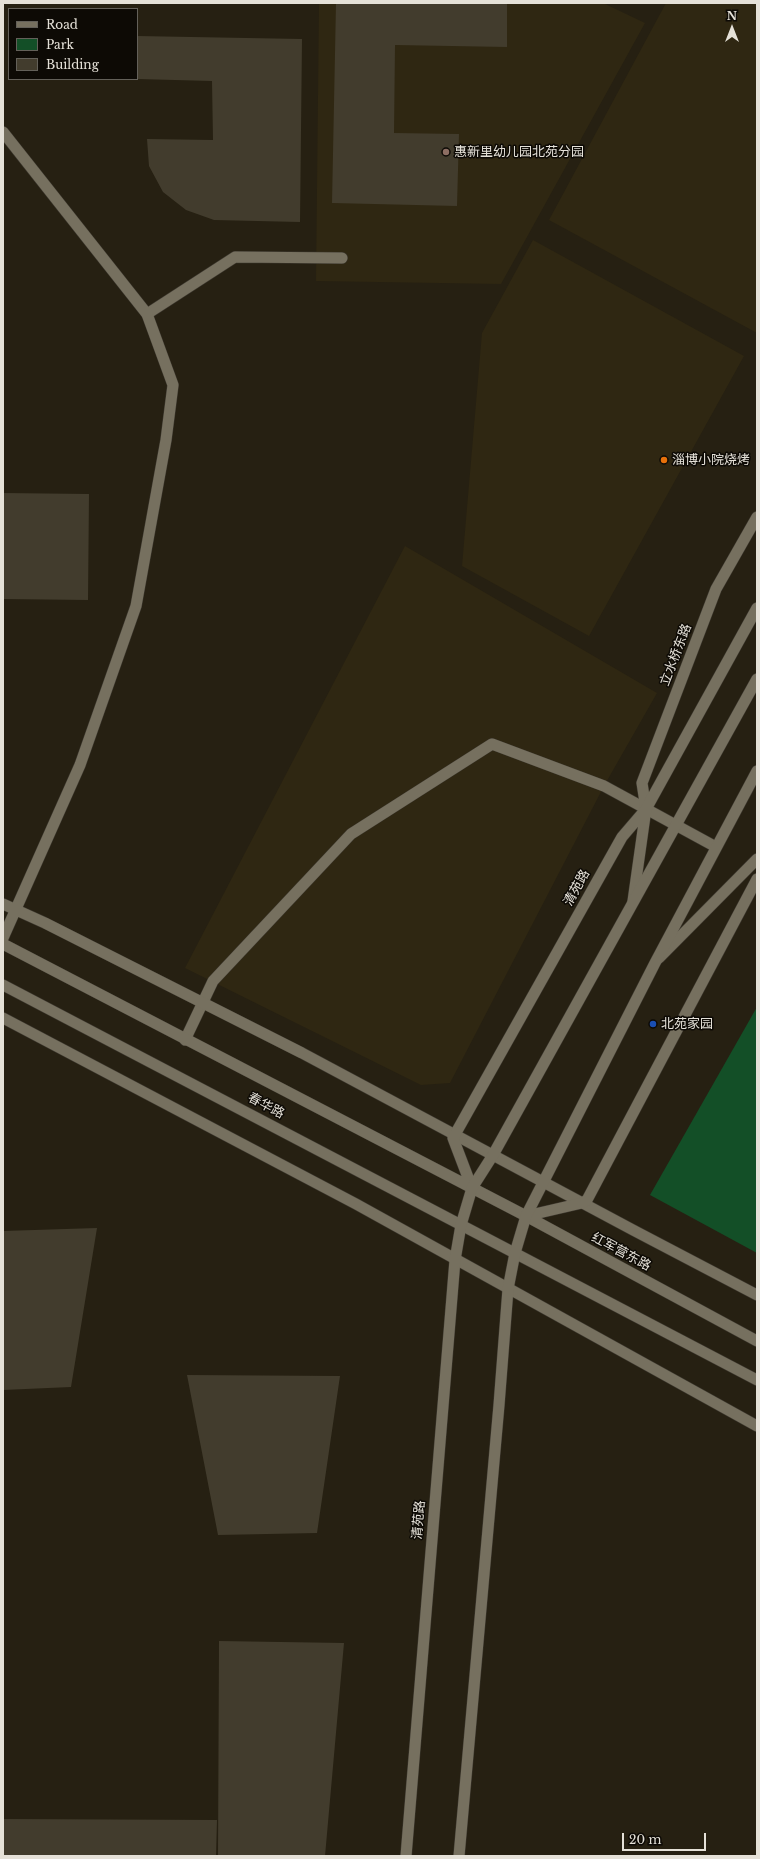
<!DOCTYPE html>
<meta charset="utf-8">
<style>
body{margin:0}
#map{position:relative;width:760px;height:1859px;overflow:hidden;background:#262012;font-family:"Libre Baskerville",serif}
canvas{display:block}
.frame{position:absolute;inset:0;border:4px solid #e5e1d8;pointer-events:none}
.legend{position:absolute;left:8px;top:8px;width:130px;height:72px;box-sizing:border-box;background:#0d0a05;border:1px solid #636059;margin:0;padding:5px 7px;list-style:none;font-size:12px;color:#e5e1d8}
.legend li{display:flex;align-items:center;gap:8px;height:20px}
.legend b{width:20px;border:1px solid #636059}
.north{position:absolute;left:712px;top:8px;width:40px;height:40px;-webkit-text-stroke:3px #0d0a05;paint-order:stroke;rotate:0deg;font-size:11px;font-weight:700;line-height:16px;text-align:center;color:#e5e1d8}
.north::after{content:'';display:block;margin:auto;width:14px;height:18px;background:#e5e1d8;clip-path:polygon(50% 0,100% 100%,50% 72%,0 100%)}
.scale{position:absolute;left:622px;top:1833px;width:84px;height:18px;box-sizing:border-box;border:2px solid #e5e1d8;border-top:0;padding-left:5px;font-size:12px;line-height:14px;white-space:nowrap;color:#e5e1d8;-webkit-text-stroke:3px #0d0a05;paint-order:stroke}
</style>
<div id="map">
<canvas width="760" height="1859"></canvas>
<div class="frame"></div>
<ul class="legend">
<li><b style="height:5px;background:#76705f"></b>Road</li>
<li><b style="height:11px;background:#134f27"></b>Park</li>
<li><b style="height:11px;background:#423c2d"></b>Building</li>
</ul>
<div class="north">N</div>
<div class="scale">20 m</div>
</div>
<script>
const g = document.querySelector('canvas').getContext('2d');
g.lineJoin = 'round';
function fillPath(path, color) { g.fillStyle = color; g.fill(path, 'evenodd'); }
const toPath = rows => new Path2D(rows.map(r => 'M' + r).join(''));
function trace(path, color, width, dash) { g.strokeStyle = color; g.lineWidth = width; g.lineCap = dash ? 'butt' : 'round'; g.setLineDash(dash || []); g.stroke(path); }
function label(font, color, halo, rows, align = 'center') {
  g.font = font + ' "Libre Baskerville","Noto Sans SC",serif'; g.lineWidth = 3; g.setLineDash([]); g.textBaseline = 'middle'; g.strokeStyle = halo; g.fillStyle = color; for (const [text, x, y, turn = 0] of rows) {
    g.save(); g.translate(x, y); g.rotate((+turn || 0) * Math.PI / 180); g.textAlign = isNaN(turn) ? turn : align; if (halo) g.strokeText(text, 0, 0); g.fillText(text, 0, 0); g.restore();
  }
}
fillPath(toPath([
 [319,3,603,3,645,23,501,284,316,281],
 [666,3,757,3,757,333,549,220],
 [533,240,744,356,589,636,462,566,482,333],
 [405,546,657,693,604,786,450,1083,421,1085,185,968]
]), '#2f2712');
fillPath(toPath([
 [757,1007,757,1253,650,1195]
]), '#134f27');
fillPath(toPath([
 [336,3,507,3,507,47,395,45,394,133,459,134,457,206,332,203],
 [137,36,302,39,300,222,214,220,186,210,163,192,149,166,147,139,213,140,212,81,137,79],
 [3,493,89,494,88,600,3,599],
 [97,1228,71,1387,3,1390,3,1231],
 [187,1375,340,1376,317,1533,218,1535],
 [219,1641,344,1643,325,1856,218,1856],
 [3,1819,217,1820,216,1856,3,1856]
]), '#423c2d');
const service = toPath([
 [147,314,235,257,342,258],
 [185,1040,213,981,351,834,492,744,604,786,716,847]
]);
const minor = toPath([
 [3,132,147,314,173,385,166,440,136,606,80,765,3,938],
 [646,809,642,783,716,589,757,517],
 [3,904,45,923,302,1053,633,1230,757,1295],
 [3,1018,356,1204,757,1426]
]);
const tertiary = toPath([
 [633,901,646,809],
 [3,944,526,1216,757,1341],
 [659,958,757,859],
 [3,985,757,1380],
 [472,1188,453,1138,622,837,646,809,757,608],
 [526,1216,582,1203,587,1200,757,879]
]);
const secondary = toPath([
 [406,1856,455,1260,461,1225,472,1188,493,1155,757,679],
 [459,1856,499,1405,508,1289,515,1253,526,1216,655,963,757,771]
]);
trace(service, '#3e3930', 12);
trace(minor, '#3e3930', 12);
trace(tertiary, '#3e3930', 12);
trace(secondary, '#3e3930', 12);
trace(service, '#76705f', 11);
trace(minor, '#76705f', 11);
trace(tertiary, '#76705f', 11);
trace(secondary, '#76705f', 11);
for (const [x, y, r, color] of [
 [446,152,4,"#8d6e63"],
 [664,460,4,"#e8710a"],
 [653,1024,4,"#1a4fb4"]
]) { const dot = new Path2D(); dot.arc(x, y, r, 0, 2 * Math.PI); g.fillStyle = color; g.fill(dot); trace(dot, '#0d0a05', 1.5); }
label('13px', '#e5e1d8', '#0d0a05', [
 ["惠新里幼儿园北苑分园",454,152],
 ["淄博小院烧烤",672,460],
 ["北苑家园",661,1024]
], 'left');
label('13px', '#e5e1d8', '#0d0a05', [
 ["立水桥东路",676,655,-69],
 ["清苑路",577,888,-61],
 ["春华路",266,1106,28],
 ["红军营东路",621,1252,28],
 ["清苑路",419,1520,-85]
]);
</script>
